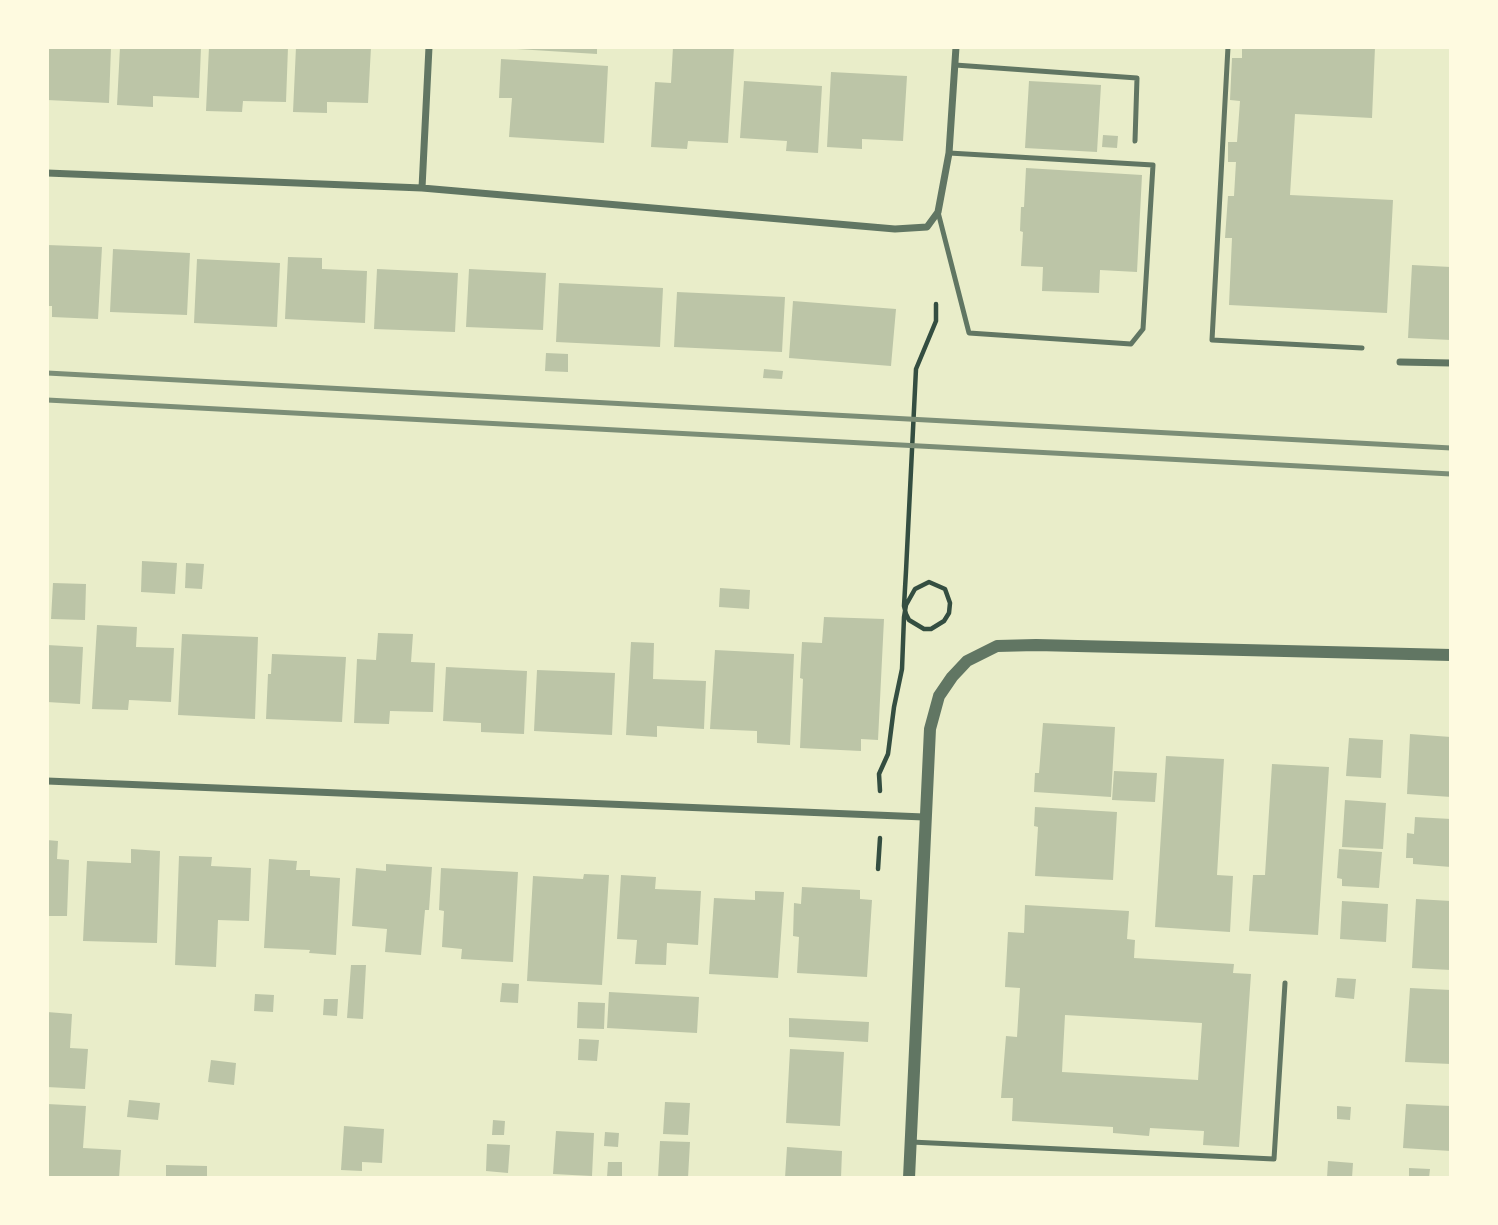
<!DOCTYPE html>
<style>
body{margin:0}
#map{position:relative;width:1498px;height:1225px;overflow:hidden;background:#e9edc9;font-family:"Exo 2",sans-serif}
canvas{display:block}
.frame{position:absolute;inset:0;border:49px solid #fefae0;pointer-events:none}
</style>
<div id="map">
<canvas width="1498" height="1225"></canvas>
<div class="frame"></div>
</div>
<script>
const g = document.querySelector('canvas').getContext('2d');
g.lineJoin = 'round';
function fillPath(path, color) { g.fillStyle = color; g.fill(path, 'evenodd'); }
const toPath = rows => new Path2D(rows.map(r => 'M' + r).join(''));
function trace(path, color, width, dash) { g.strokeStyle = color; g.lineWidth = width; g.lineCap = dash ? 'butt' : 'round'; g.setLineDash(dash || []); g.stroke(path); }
fillPath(toPath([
 [47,47,111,47,109,103,47,100],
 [120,47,201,47,199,98,153,96,153,107,117,105],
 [209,47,288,47,286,102,243,101,242,112,206,111],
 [296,47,371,47,368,103,327,102,327,113,293,112],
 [517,47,597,47,597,54,517,49],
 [673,47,734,47,728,143,688,141,687,149,651,147,655,82,671,83],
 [1242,47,1375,47,1372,118,1295,114,1290,195,1393,200,1387,313,1229,305,1232,238,1225,238,1228,196,1234,196,1236,162,1228,162,1228,142,1237,142,1240,101,1230,100,1232,58,1242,58],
 [501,59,608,66,604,143,509,137,512,98,499,98],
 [831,72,907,76,903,141,862,139,862,149,827,147],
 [744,81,822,86,818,153,786,151,787,141,740,138],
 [1029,81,1101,85,1097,152,1025,148],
 [1103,135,1118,136,1117,148,1102,147],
 [1026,168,1142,175,1137,272,1100,270,1099,293,1042,291,1043,267,1021,266,1023,232,1020,231,1021,207,1024,207],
 [47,245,102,247,98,319,52,317,52,306,47,306],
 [113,249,190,253,187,315,110,312],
 [288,257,322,258,322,269,367,271,365,323,285,319],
 [197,259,280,263,277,327,194,323],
 [1412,265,1451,267,1451,340,1408,338],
 [377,269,458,273,455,332,374,329],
 [469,269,546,273,543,330,466,327],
 [559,283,663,288,660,347,556,342],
 [677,292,785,297,782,352,674,347],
 [793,301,896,309,891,366,789,358],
 [546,353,568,354,568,372,545,371],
 [764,369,783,371,782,379,763,378],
 [142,561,177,563,175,594,141,592],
 [186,563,204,564,202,589,185,588],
 [53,583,86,584,85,620,51,619],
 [720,588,750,590,749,609,719,607],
 [824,617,884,619,878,740,861,739,861,751,800,748,803,679,800,678,802,642,822,643],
 [97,625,137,627,136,647,174,648,171,702,129,700,128,710,92,709],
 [378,633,413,634,411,662,435,663,433,712,390,711,389,724,354,723,357,659,376,660],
 [182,634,258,637,255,719,178,715],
 [631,642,654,643,653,679,706,681,704,729,657,726,657,737,626,735],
 [47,645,83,647,80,704,47,702],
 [715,650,794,654,790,745,757,743,757,731,710,729],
 [272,654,346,657,342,722,266,719,268,674,271,674],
 [446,667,527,671,524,734,481,732,481,723,443,721],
 [537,670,615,673,612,735,534,731],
 [1043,723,1115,727,1111,797,1034,792,1035,773,1039,773],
 [1410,734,1451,737,1451,797,1407,794],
 [1349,738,1383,740,1381,778,1346,776],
 [1166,756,1224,759,1217,875,1233,876,1230,932,1155,927],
 [1272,764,1329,767,1318,935,1249,931,1253,875,1265,875],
 [1114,771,1157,773,1155,802,1112,800],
 [1345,800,1386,803,1383,849,1342,847],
 [1035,807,1117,812,1113,880,1035,876,1038,827,1034,826],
 [1415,817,1451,819,1451,867,1413,864,1413,858,1406,858,1407,833,1414,834],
 [47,840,58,841,57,859,69,860,67,916,47,916],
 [131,849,160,851,157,943,83,941,87,861,131,863],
 [1339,849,1382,852,1379,888,1342,886,1342,879,1337,878],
 [179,856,212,857,211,866,251,868,249,921,218,920,216,967,175,965],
 [269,859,297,861,296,870,310,870,310,876,340,878,336,955,309,953,310,950,264,948],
 [386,864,432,867,429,910,425,910,421,955,385,952,387,929,352,926,356,868,386,871],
 [441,868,518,872,513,962,461,959,462,949,442,947,444,911,439,910],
 [584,874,609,875,602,985,527,981,533,876,583,879],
 [621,875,656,877,655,889,701,891,698,945,667,943,666,965,635,964,637,940,617,939],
 [802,887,860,890,860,899,872,900,867,977,797,973,799,937,793,936,794,903,801,904],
 [755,891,784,892,778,978,709,974,714,898,755,900],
 [1416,899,1451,901,1451,970,1412,968],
 [1342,901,1388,904,1386,942,1340,939],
 [1025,905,1129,911,1127,939,1135,940,1134,958,1234,964,1233,973,1251,974,1239,1147,1203,1145,1204,1131,1150,1128,1149,1136,1113,1133,1113,1127,1012,1121,1013,1098,1001,1098,1006,1036,1017,1037,1020,988,1005,987,1008,932,1024,933],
 [1065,1015,1202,1023,1198,1080,1062,1072],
 [351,965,366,965,363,1019,347,1018],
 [1337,978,1356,979,1354,999,1335,997],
 [502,983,519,984,518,1003,500,1002],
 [1410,988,1451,990,1451,1064,1405,1062],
 [609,992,699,997,697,1033,607,1028],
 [255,994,274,995,273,1012,254,1011],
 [324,999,338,999,337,1016,323,1015],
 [578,1002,605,1003,604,1029,577,1028],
 [47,1012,72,1014,70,1048,88,1049,85,1089,47,1087],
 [789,1018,869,1022,868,1042,789,1037],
 [579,1039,599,1040,597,1061,578,1060],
 [790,1049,844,1052,840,1126,786,1123],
 [211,1060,236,1063,234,1085,208,1082],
 [129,1100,160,1103,158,1120,127,1117],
 [665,1102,690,1103,688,1135,663,1134],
 [47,1104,86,1106,83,1148,121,1150,119,1178,47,1178],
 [1406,1104,1451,1106,1451,1151,1403,1148],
 [1337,1106,1351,1107,1350,1120,1337,1119],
 [493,1120,505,1121,504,1135,492,1135],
 [344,1126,384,1129,382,1163,362,1162,362,1171,341,1170],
 [556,1131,594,1133,592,1176,553,1174],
 [605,1132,619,1133,618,1147,604,1146],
 [660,1141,690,1142,688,1178,658,1178],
 [487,1144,510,1145,508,1173,486,1171],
 [787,1147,842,1151,841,1178,785,1178],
 [1328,1161,1353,1163,1352,1178,1327,1178],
 [608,1162,622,1162,622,1178,607,1177],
 [166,1165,207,1166,207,1178,166,1178],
 [1409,1168,1430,1169,1429,1178,1409,1178]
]), '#bcc5a7');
trace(toPath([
 [906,571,916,369,936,321,936,304],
 [880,791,879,774,888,754,894,707,902,669,904,617,906,605,915,589,929,582,945,589,950,603,949,613,944,621,931,629,924,629,909,620,906,614,904,606,906,571],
 [878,869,880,838]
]), '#344e41', 4.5);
trace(toPath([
 [1228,47,1212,340,1362,348],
 [955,65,1137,78,1135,141],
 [938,212,969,333,1131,344,1143,329,1153,165,949,153],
 [911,1142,1274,1159,1285,983]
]), '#617663', 5);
trace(toPath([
 [47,173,422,188,895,229,927,227,938,212,949,153,956,47],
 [422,188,429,47],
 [1400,362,1451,363],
 [47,781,924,817]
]), '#617663', 7);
trace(toPath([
 [909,1178,930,729,939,696,952,677,967,661,997,646,1036,645,1451,655]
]), '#617663', 12);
trace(toPath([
 [47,373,1451,448],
 [47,400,1451,474]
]), '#7c8e77', 5);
</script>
